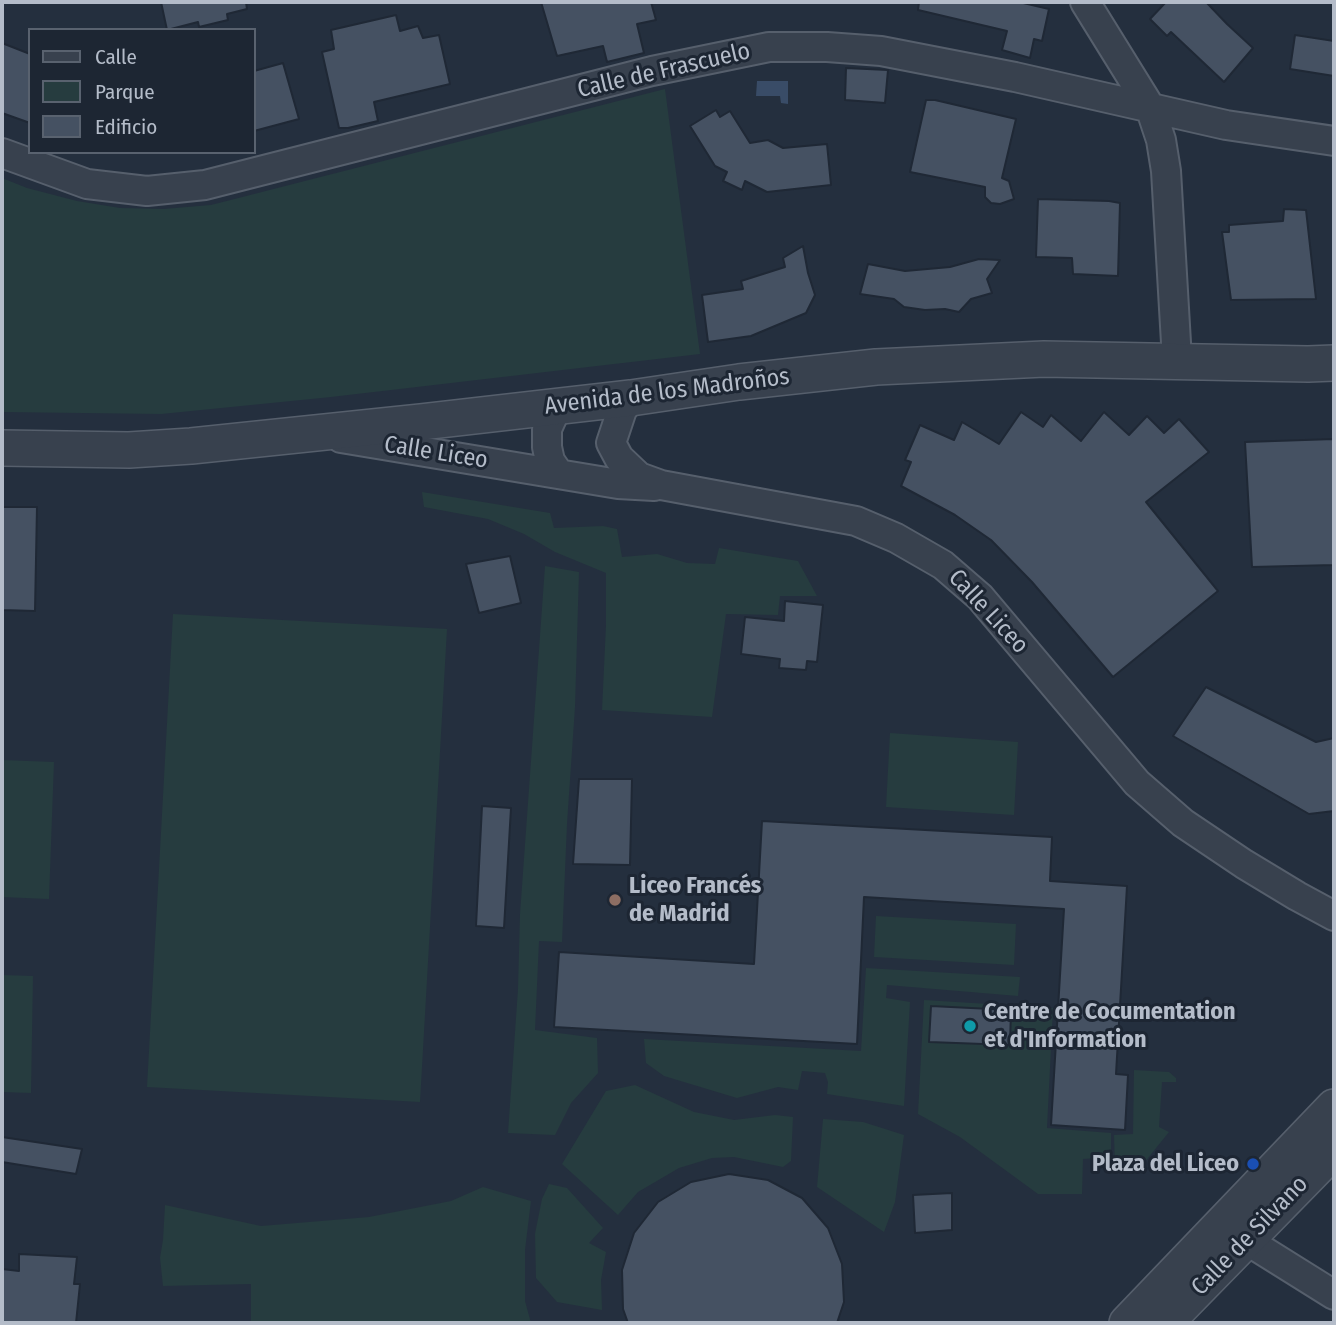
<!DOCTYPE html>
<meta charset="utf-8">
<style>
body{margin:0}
#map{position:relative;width:1336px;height:1325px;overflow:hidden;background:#242f3e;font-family:"Fira Sans Condensed",sans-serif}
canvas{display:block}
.frame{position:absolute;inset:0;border:4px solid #b4bcc9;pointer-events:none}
.legend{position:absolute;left:28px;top:28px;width:228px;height:126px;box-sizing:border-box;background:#1d2633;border:2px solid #59626f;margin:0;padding:9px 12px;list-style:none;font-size:21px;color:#b4bcc9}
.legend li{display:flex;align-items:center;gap:14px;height:35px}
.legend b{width:35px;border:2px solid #59626f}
</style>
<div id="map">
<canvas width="1336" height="1325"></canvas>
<div class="frame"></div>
<ul class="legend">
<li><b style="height:9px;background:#38414e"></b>Calle</li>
<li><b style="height:19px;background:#263c3f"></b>Parque</li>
<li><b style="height:19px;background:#455162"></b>Edificio</li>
</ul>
</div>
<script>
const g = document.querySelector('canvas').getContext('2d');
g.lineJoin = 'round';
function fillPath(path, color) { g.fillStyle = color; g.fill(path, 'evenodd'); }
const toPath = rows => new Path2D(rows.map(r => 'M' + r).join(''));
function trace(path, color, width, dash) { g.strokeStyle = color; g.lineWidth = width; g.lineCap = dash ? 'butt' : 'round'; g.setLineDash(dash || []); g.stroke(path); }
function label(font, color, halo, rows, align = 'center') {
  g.font = font + ' "Fira Sans Condensed",sans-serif'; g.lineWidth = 6; g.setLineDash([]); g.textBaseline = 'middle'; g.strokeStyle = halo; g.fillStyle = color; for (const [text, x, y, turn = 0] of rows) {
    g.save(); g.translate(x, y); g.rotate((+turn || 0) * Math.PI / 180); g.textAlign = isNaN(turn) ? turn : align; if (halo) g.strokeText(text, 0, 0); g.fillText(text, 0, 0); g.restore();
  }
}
fillPath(toPath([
 [665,89,700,354,331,397,161,414,2,412,2,178,27,188,77,201,120,208,164,209,211,205],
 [422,492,550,513,554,528,603,526,617,529,622,557,657,554,687,563,715,564,719,548,798,561,817,596,780,596,778,615,726,614,712,717,602,710,606,625,606,573,555,552,524,534,488,519,424,507],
 [545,566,579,572,575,707,567,824,562,942,539,941,535,1030,597,1038,598,1073,571,1103,555,1135,508,1133,518,989,520,914],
 [173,614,447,629,420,1102,147,1087],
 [890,733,1018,742,1014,815,886,807],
 [2,760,54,762,49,899,2,897],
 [876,916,1016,924,1014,965,874,957],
 [866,968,1020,977,1018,996,887,985,886,998,910,1002,904,1106,827,1094,828,1082,825,1073,802,1071,798,1090,778,1087,737,1098,664,1076,646,1063,644,1039,861,1051],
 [2,975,33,976,31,1093,2,1092],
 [924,1000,1053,1008,1047,1128,1111,1133,1111,1157,1083,1159,1082,1194,1038,1194,960,1137,918,1114],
 [1134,1070,1169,1072,1176,1078,1176,1082,1162,1082,1159,1127,1169,1132,1135,1174,1115,1167,1114,1135,1133,1134],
 [635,1085,694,1112,734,1120,775,1115,793,1117,791,1161,783,1167,734,1157,712,1158,679,1168,638,1192,618,1215,562,1164,606,1091],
 [823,1119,863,1122,904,1135,895,1202,884,1232,817,1187],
 [549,1184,567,1188,603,1228,589,1243,606,1252,601,1280,602,1310,557,1302,536,1278,535,1234,542,1199],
 [483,1187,531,1201,525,1250,525,1301,531,1323,251,1323,251,1284,163,1286,160,1258,163,1240,165,1205,261,1226,369,1217,451,1201]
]), '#263c3f');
fillPath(toPath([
 [757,81,788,81,788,104,781,103,780,96,756,96]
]), '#394c67');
const building = toPath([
 [161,2,246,2,247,9,227,14,228,20,199,27,198,22,167,30,161,2],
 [541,2,651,2,656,20,637,24,644,53,607,62,603,46,557,56,541,2],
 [919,2,1019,2,1049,9,1042,41,1034,39,1030,58,1002,50,1007,31,918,10,919,2],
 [1166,2,1206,2,1227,24,1253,48,1224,82,1171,32,1167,36,1150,19,1166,2],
 [396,15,400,31,418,26,423,38,439,35,450,84,374,102,378,121,348,128,339,128,322,52,334,49,331,30,396,15],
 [1295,35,1334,41,1334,76,1290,69,1295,35],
 [2,43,30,54,30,123,2,113,2,43],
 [283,63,299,119,254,131,254,71,283,63],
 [846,68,888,70,885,103,845,100,846,68],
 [926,100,935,100,1016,119,1002,178,1009,181,1014,199,1000,204,991,203,985,197,985,187,910,172,926,100],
 [716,110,720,117,730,111,750,143,768,140,783,148,827,144,831,185,767,192,745,181,742,190,723,181,727,172,715,166,690,126,716,110],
 [1038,199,1109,201,1120,203,1118,276,1073,274,1072,258,1036,257,1038,199],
 [1284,209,1306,210,1316,299,1231,300,1222,232,1229,232,1229,225,1283,221,1284,209],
 [803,246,808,273,815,295,806,313,751,336,708,342,702,295,743,289,741,281,785,267,783,258,803,246],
 [979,259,1000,260,987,279,992,293,971,299,959,312,945,309,925,310,904,307,894,299,860,294,868,264,905,271,950,267,979,259],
 [1021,412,1043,427,1051,415,1081,441,1104,412,1129,435,1147,416,1164,433,1179,419,1209,452,1146,502,1218,591,1113,677,1032,582,991,540,955,515,901,486,911,462,905,460,920,425,954,440,962,422,999,444,1021,412],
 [1334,439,1334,565,1252,567,1245,442,1334,439],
 [2,507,37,507,35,611,2,610,2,507],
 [510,556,521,603,479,613,466,564,510,556],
 [785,601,823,605,817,662,807,661,806,670,779,668,780,659,741,654,745,617,784,621,785,601],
 [1206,687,1316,742,1334,738,1334,811,1309,814,1173,736,1206,687],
 [579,779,632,779,630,865,573,864,579,779],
 [482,806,511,808,504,928,476,926,482,806],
 [762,821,1052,837,1050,881,1127,886,1116,1074,1128,1075,1125,1130,1051,1125,1064,909,864,897,857,1044,554,1027,559,952,754,964,762,821],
 [931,1006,1011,1010,1010,1045,929,1042,931,1006],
 [2,1137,82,1149,76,1174,2,1162,2,1137],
 [729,1174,768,1180,802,1198,828,1228,842,1264,844,1302,837,1323,628,1323,623,1309,622,1270,634,1233,658,1202,691,1182,729,1174],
 [952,1193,952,1230,915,1233,913,1195,952,1193],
 [19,1254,77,1257,74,1284,80,1284,76,1323,2,1323,2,1269,19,1271,19,1254]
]);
fillPath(building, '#455162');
trace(building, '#1f2835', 2);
const minor = toPath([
 [1085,2,1150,107,1161,140,1166,171,1177,360],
 [2,153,87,184,147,191,205,185,652,71,769,47,827,47,881,51,1015,77,1226,125,1334,141],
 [631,398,622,410,611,443,619,458,639,477,661,485,856,521,896,538,943,565,980,597,1137,783,1183,823,1244,864,1297,896,1334,916],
 [557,407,547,429,547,447,550,461,559,474],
 [341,438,618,484,654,486],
 [1246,1240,1334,1295]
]);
const tertiary = toPath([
 [2,448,129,450,191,446,421,422,631,398,739,382,876,367,1044,359,1308,364,1334,363],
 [1127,1323,1334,1107],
 [1165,1323,1334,1150]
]);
trace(minor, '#565f6c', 32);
trace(tertiary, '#565f6c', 38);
trace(minor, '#38414e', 28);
trace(tertiary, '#38414e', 35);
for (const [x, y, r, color] of [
 [615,900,7,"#8d6e63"],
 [970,1026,7,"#0f9aa8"],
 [1253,1164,7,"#1a4fb4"]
]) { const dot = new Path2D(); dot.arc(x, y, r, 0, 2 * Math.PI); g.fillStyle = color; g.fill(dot); trace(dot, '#1d2633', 2.5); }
label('24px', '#b4bcc9', '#1d2633', [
 ["Calle de Frascuelo",664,71,-13],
 ["Avenida de los Madroños",667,392,-7],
 ["Calle Liceo",436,453,9],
 ["Calle Liceo",988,612,47],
 ["Calle de Silvano",1250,1236,-46]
]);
label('bold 24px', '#b4bcc9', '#1d2633', [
 ["Liceo Francés",629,886],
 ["de Madrid",629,914],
 ["Centre de Cocumentation",984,1012],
 ["et d'Information",984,1040],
 ["Plaza del Liceo",1239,1164,"right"]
], 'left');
</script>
